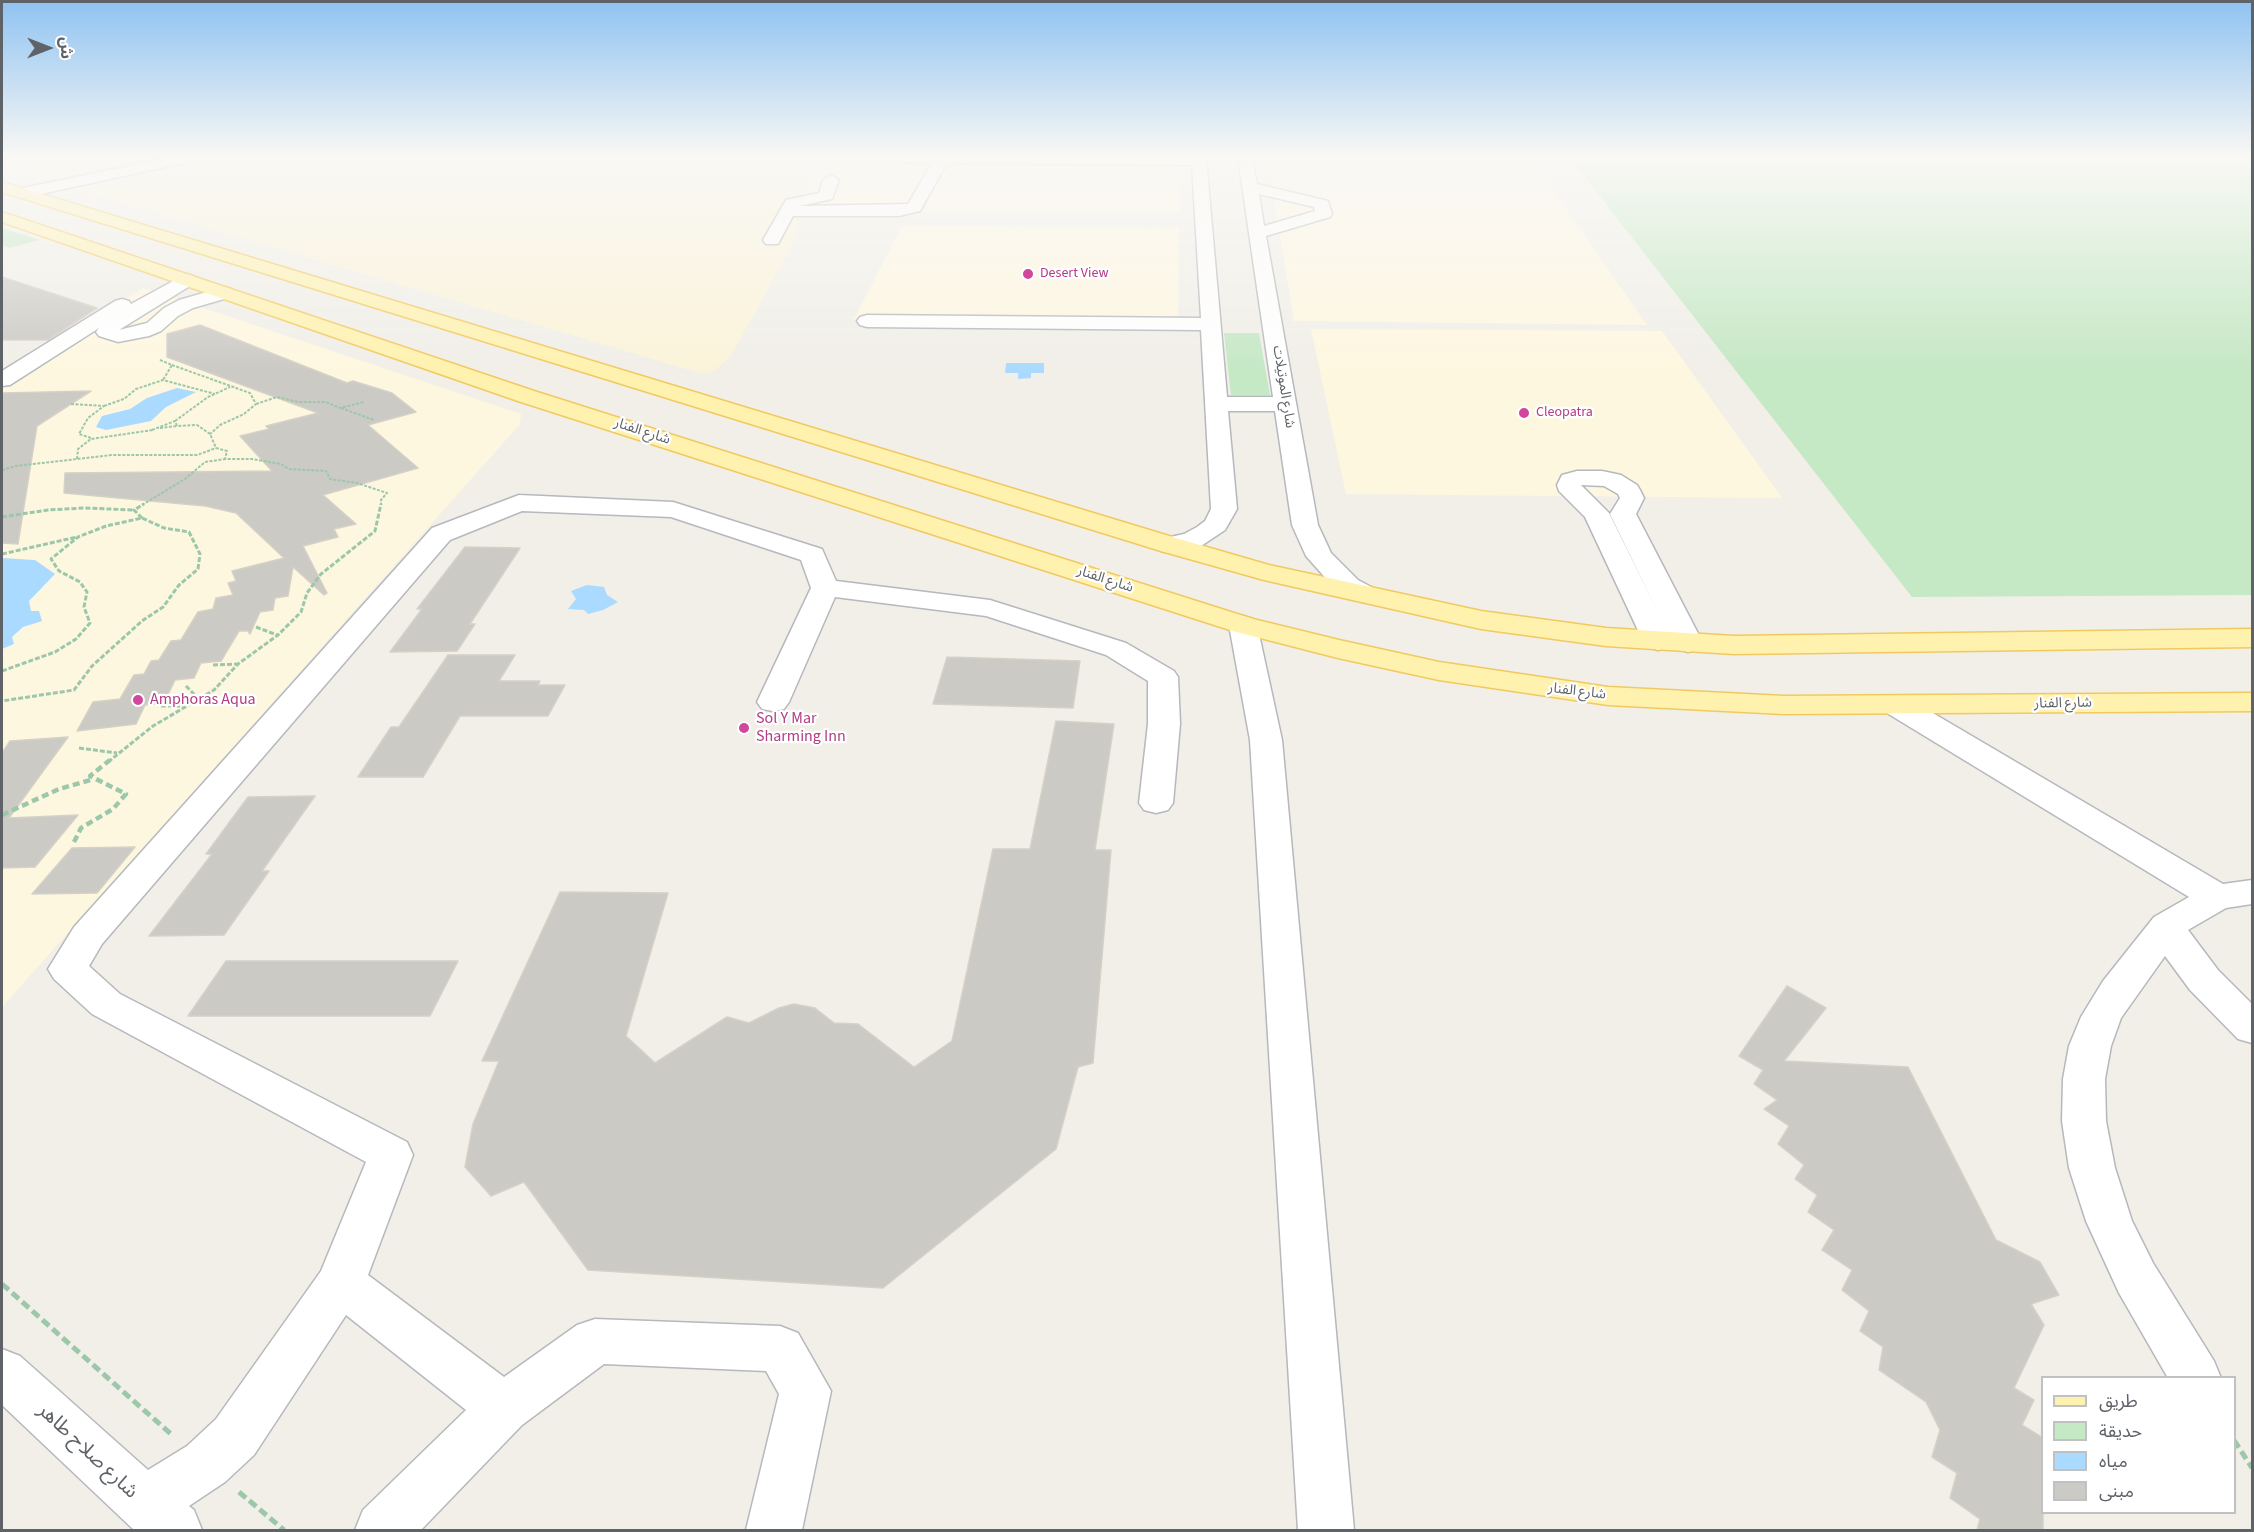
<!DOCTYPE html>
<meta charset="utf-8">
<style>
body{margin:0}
#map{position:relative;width:2254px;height:1532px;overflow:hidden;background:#f1efe8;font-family:"Source Sans 3","Noto Sans Arabic",sans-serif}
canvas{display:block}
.frame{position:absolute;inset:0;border:3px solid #5f6368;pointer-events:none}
.legend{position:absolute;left:2041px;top:1376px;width:195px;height:138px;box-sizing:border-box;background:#fff;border:2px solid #bfc1c3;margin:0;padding:8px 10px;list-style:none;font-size:18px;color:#5f6368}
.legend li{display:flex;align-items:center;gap:12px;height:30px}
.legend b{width:30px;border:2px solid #bfc1c3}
.north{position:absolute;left:18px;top:18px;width:60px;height:60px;-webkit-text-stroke:4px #fff;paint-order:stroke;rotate:90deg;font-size:16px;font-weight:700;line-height:24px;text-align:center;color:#5f6368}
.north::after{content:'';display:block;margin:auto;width:21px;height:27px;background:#5f6368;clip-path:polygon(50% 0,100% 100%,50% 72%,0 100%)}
</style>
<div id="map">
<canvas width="2254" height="1532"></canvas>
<div class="frame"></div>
<ul class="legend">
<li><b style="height:8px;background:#fff2af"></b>طريق</li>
<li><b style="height:16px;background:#c5e8c5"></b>حديقة</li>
<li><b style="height:16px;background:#aadaff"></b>مياه</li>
<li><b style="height:16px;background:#cccac5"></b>مبنى</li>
</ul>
<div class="north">ش</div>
</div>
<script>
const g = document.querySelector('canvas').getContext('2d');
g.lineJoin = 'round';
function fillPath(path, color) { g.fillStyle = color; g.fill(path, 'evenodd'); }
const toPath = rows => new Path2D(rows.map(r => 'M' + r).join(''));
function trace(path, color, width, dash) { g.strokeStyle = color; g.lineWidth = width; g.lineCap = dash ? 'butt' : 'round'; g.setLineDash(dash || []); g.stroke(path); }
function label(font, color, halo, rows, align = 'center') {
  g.font = font + ' "Source Sans 3","Noto Sans Arabic",sans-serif'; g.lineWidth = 4.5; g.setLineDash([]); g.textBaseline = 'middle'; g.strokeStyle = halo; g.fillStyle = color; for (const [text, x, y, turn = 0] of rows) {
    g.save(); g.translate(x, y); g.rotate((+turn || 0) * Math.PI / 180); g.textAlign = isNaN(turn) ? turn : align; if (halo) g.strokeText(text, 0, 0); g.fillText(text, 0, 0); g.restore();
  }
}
fillPath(toPath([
 [1267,158,1530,158,1647,325,1294,321],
 [823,164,1177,165,1180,212,793,211],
 [902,226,1179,228,1178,323,854,319],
 [143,288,521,414,520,424,2,1007,2,376],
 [1311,329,1662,331,1782,498,1346,494]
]), '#fef7e0');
fillPath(toPath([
 [1570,158,2252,158,2252,595,1912,597],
 [2,228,40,240,10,248,2,245],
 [1224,333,1259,333,1270,395,1231,395]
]), '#c5e8c5');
fillPath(toPath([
 [9,158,814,158,776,210,790,215,799,222,794,242,730,357,714,371,700,373,29,175,18,169]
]), '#fbf3d9');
fillPath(toPath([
 [1006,363,1044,363,1044,373,1031,373,1031,378,1018,379,1018,373,1005,373],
 [177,388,196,392,166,407,151,421,106,430,96,427,102,416,130,409,147,398],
 [2,558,35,560,55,574,29,601,31,611,39,611,42,621,23,627,12,637,14,644,2,649],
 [587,585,604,587,607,595,618,602,603,610,588,614,584,610,568,609,576,599,571,591]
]), '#aadaff');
const building = toPath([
 [2,277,97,308,48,340,2,340,2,277],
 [200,325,347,383,353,381,392,393,416,412,368,425,418,468,323,495,356,524,334,529,338,537,303,546,327,593,324,595,293,567,288,596,275,598,273,610,260,612,250,634,248,631,239,631,221,661,201,663,194,678,175,680,164,703,145,705,136,724,77,731,93,702,120,699,134,675,144,674,151,661,159,660,171,641,181,640,198,612,213,609,216,598,233,595,228,583,236,581,232,571,284,558,236,513,205,506,64,493,65,473,272,471,240,436,269,429,266,426,318,413,167,357,167,334,200,325],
 [91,391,37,426,18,544,2,543,2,393,91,391],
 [465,547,520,548,470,624,475,624,457,651,390,652,422,609,417,609,465,547],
 [448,655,515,655,499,681,540,681,538,685,565,685,548,716,460,716,423,777,358,777,391,727,399,727,448,655],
 [947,657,1080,661,1073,708,933,704,947,657],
 [1056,721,1114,724,1095,850,1111,850,1093,1063,1078,1067,1056,1149,883,1288,588,1270,524,1182,491,1196,465,1167,473,1124,499,1061,482,1061,560,892,668,893,626,1036,655,1063,727,1017,749,1023,779,1008,794,1004,815,1008,834,1023,858,1024,914,1067,952,1041,993,849,1030,849,1056,721],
 [68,737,9,818,78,815,35,867,2,868,2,753,10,741,68,737],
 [315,796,262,871,269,871,224,935,149,936,212,854,206,854,248,797,315,796],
 [135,847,97,893,32,894,72,848,135,847],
 [226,961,458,961,430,1016,188,1016,226,961],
 [1787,986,1826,1008,1784,1061,1908,1067,1996,1240,2040,1262,2059,1295,2031,1304,2044,1325,2014,1388,2034,1400,2022,1425,2043,1438,2043,1530,1977,1530,1980,1519,1950,1498,1957,1473,1932,1457,1940,1430,1926,1402,1879,1370,1883,1347,1860,1331,1869,1311,1842,1290,1852,1270,1822,1250,1834,1230,1808,1212,1817,1195,1795,1179,1804,1165,1778,1144,1789,1126,1764,1109,1777,1100,1754,1084,1763,1070,1739,1056,1787,986]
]);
fillPath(building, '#cccac5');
trace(building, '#d6d1c6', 1.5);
const minor = toPath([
 [168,158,195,158,188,162,23,198,15,193,23,188,168,158],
 [893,158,1206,158,1227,397,1273,397,1238,158,1252,158,1257,184,1328,201,1332,214,1330,217,1266,236,1318,525,1331,553,1358,580,1373,588,1377,594,1373,600,1363,602,1338,592,1306,556,1292,525,1275,411,1228,411,1237,509,1225,530,1201,546,1170,553,1161,551,1157,545,1161,539,1184,534,1197,527,1205,521,1211,509,1201,330,867,327,860,325,857,321,860,317,867,315,1201,318,1192,165,947,163,920,211,899,216,793,216,778,244,766,244,763,240,786,200,819,193,823,180,831,175,839,180,832,199,800,206,908,204,932,163,900,162,893,158],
 [1259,194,1314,207,1315,211,1264,226,1259,194],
 [186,274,193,276,195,280,193,284,119,330,147,323,164,308,179,300,224,287,231,289,233,293,231,297,193,308,178,316,161,331,149,336,118,342,99,336,96,332,99,328,10,385,2,386,2,371,115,301,122,299,129,301,131,304,186,274],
 [1577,471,1602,471,1621,475,1637,485,1640,490,1644,498,1636,514,1703,643,1698,649,1688,652,1678,649,1672,641,1668,647,1658,650,1648,647,1643,641,1585,517,1559,491,1557,485,1562,475,1577,471],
 [1581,485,1604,486,1618,494,1620,498,1610,514,1660,616,1609,513,1581,485],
 [519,495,673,502,822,549,836,581,990,600,1126,643,1174,671,1178,677,1180,724,1173,803,1168,810,1156,813,1144,810,1139,803,1148,724,1148,681,1106,655,986,616,835,597,789,702,784,709,773,711,762,709,757,702,811,588,801,560,671,517,522,511,450,540,102,944,89,966,120,994,407,1142,413,1155,368,1275,504,1377,577,1325,595,1319,780,1326,798,1333,831,1391,802,1530,746,1530,779,1394,766,1371,604,1364,522,1425,421,1530,355,1530,363,1510,466,1410,346,1315,254,1455,225,1482,189,1506,194,1510,202,1530,134,1530,2,1405,2,1349,20,1356,148,1470,187,1446,216,1419,321,1271,366,1162,92,1014,54,979,48,969,74,927,432,528,519,495],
 [1243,616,1253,619,1257,625,1282,740,1354,1530,1298,1530,1250,740,1229,625,1233,619,1243,616],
 [1898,697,1909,699,2223,884,2252,880,2252,904,2226,908,2188,930,2218,970,2252,1004,2252,1043,2238,1039,2190,990,2165,956,2121,1018,2111,1046,2105,1079,2106,1121,2115,1168,2132,1221,2153,1263,2214,1361,2221,1378,2168,1378,2119,1293,2086,1221,2069,1168,2062,1121,2063,1079,2069,1046,2081,1017,2103,981,2154,917,2189,897,1887,713,1882,706,1887,699,1898,697]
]);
const major = toPath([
 [2,182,1179,539,1269,565,1481,611,1606,628,1734,636,2252,629,2252,647,1734,654,1606,646,1481,629,1264,580,1161,551,2,192,2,182],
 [2,212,534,391,1253,619,1339,640,1439,662,1608,687,1784,696,2252,693,2252,711,1784,714,1608,705,1439,680,1338,658,1233,631,518,401,2,222,2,212]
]);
trace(minor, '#b5b8bc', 3);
trace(major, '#f2c960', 3);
trace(toPath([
 [160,360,172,365,163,380],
 [172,365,250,393,256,404,244,414,220,425,210,434],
 [71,404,104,406,88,418,79,434,91,438],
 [256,404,277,397,298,402,326,402,340,408,364,402],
 [104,406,124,399,136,389,163,380,215,394],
 [341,408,374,420],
 [175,421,208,397,230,387],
 [160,428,177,426],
 [152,430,175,421,177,426,197,425,210,434,216,448,227,451,225,459,252,459,281,464,289,469,326,471,330,479,357,483,387,493,381,500,381,505],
 [77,459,78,449,91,439,153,430],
 [2,470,16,466,112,455,197,455,216,448],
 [142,505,185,479,205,462,225,459]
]), '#9cc7a9', 2, [3, 1.5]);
trace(toPath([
 [2,517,48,510,84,508,134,510],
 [142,518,134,510,144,504],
 [2,554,77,537],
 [256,627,277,635],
 [213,665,237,664],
 [2,671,55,652,76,639,90,623,84,607,87,592,80,582,59,571,51,559,78,537,106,526,142,518,164,528,189,532,200,554,198,569,179,585,163,607,142,621,92,666,74,690,2,701],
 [186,686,199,699],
 [161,706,185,706],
 [79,748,117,753],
 [108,762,153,726,214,690,238,664,278,635,301,612,307,593,321,574,375,531,381,504]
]), '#9cc7a9', 3, [5, 2]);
trace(toPath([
 [2,815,59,789,94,779],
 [74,842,81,828,113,809,126,794,90,776,110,760]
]), '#9cc7a9', 4.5, [7, 4]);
trace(toPath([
 [2,1284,172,1435],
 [2234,1440,2252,1468],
 [239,1492,284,1530]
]), '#9cc7a9', 5, [9, 4.5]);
fillPath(minor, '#fff');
fillPath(major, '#fff2af');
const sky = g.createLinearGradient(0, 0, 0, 372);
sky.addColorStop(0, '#8fc3f1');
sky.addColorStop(0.42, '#f9f8f5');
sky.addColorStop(1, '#f9f8f500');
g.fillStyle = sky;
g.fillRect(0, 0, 2254, 372);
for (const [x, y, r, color] of [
 [1028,274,6,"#d1479c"],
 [1524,413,6,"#d1479c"],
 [138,700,6,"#d1479c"],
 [744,728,6,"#d1479c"]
]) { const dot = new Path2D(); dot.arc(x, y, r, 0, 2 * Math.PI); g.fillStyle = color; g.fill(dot); trace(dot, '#fff', 2); }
label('14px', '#b23c85', '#fff', [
 ["Desert View",1040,274],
 ["Cleopatra",1536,413]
], 'left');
label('14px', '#5f6368', '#fff', [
 ["شارع الموتيلات",1283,387,81],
 ["شارع الفنار",642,432,18],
 ["شارع الفنار",1105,580,18],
 ["شارع الفنار",1577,692,7],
 ["شارع الفنار",2063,704,-1]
]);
label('16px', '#b23c85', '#fff', [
 ["Amphoras Aqua",150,700],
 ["Sol Y Mar",756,719],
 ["Sharming Inn",756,737]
], 'left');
label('20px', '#5f6368', '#fff', [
 ["شارع صلاح طاهر",87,1452,43]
]);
</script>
